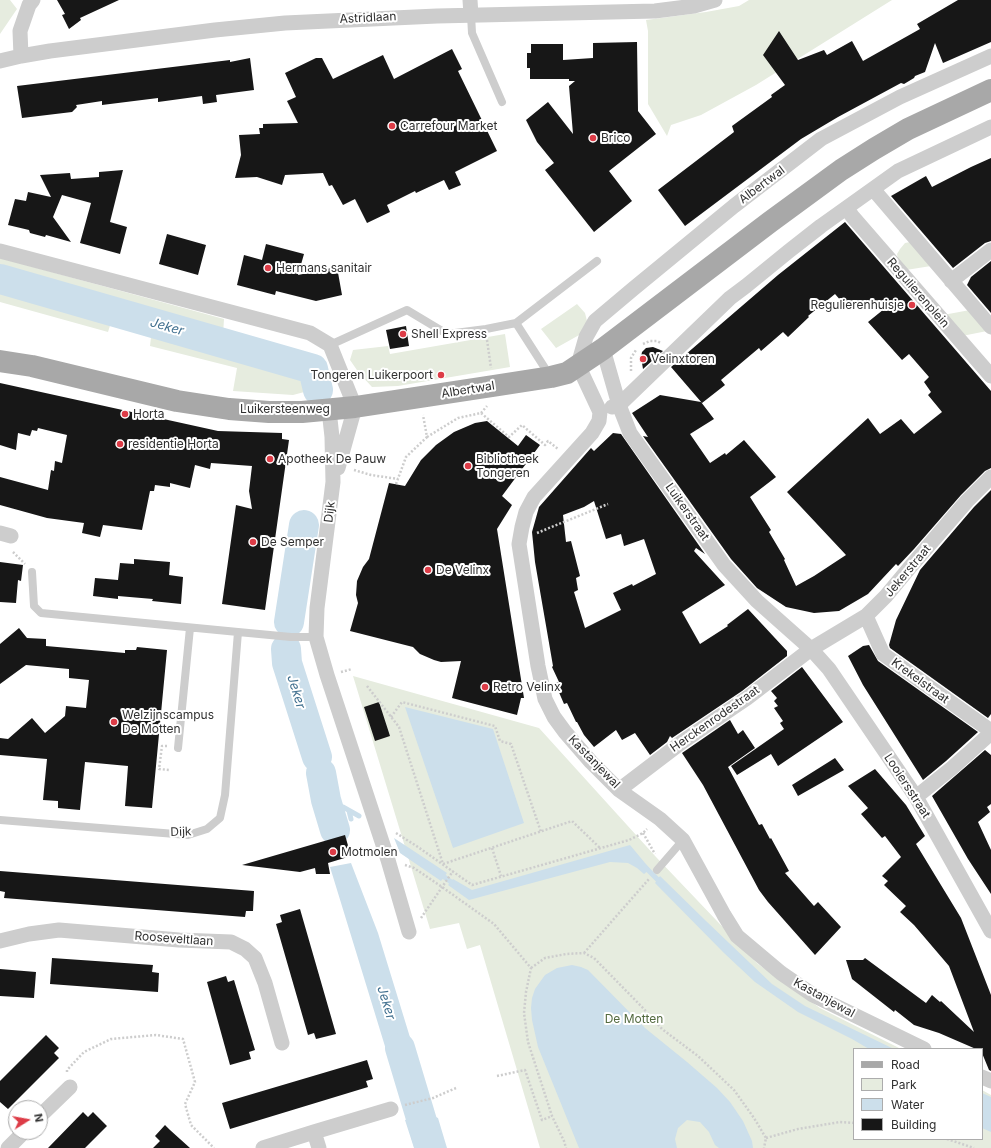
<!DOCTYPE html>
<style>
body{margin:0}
#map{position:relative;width:991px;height:1148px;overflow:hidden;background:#fff;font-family:Inter,sans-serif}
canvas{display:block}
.legend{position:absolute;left:853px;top:1048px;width:130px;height:92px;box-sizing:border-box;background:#fff;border:1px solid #acacac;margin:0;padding:5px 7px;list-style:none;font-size:12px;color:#303030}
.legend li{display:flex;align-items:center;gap:8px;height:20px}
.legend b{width:20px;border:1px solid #acacac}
.north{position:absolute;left:8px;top:1100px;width:40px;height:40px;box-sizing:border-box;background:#fff;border:1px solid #acacac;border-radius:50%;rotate:79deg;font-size:11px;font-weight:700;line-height:16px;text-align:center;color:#303030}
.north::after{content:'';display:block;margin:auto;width:14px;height:18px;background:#dd3c47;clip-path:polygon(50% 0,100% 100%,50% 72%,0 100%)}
</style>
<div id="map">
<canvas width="991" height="1148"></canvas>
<ul class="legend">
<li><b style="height:5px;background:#a8a8a8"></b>Road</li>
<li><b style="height:11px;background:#e6ecdf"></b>Park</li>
<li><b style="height:11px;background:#ccdfeb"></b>Water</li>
<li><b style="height:11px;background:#171717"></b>Building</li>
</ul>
<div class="north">N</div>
</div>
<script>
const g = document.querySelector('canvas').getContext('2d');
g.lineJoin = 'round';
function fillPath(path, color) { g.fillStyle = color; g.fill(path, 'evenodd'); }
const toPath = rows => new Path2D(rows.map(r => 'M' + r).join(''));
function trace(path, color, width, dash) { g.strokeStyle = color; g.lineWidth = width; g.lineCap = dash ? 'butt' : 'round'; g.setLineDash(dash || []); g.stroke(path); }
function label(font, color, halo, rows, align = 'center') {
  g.font = font + ' Inter,sans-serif'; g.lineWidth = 4; g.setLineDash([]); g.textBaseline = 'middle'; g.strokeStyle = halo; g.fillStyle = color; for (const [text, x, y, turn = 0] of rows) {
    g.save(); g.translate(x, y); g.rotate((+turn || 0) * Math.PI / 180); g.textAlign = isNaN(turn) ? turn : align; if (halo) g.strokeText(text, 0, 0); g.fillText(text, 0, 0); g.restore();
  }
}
fillPath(toPath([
 [0,0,10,0,17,9,0,34],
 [749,0,892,0,756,85,701,115,671,125,667,136,648,104,648,31,646,20,706,12,739,6],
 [910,242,931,266,906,270,898,260,897,254,900,249,905,243],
 [0,258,224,319,223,335,0,271],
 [0,285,113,316,108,332,0,302],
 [577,304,585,313,587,321,581,334,556,348,541,329],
 [970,310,987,331,962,336,943,315],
 [152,328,305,374,310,382,308,391,293,395,233,391,237,368,150,346],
 [505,334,510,367,398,386,372,387,359,373,350,360,353,350,388,346,390,354],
 [353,676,539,728,656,857,758,964,820,1008,901,1049,854,1049,854,1139,982,1139,982,1090,991,1095,991,1148,540,1148,480,945,467,949,459,923,430,929]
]), '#e6ecdf');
fillPath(toPath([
 [405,707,493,729,524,823,453,848],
 [394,838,447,873,441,881,400,853],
 [630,845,650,869,644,874,637,868,628,863,610,862,469,900,448,885,453,879,472,890],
 [351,863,378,933,424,1083,399,1092,330,867],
 [660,876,706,921,772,984,805,1006,894,1049,869,1049,852,1039,798,1012,755,982,724,953,655,883],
 [572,965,581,967,588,970,645,1028,687,1062,717,1088,730,1102,743,1121,752,1141,753,1148,719,1148,715,1145,709,1132,700,1122,687,1120,678,1128,675,1139,677,1148,579,1148,538,1047,532,1020,531,1008,532,998,535,989,545,975,557,968],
 [982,1093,991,1097,991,1132,982,1128],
 [427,1113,438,1118,447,1148,414,1148,405,1120]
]), '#ccdfeb');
trace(toPath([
 [326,800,343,807,359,816],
 [349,811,351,819],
 [644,866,662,884],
 [439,873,455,885]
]), '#ccdfeb', 5);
trace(toPath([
 [0,279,313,369,318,390],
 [289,622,304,525],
 [286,649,287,663,317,757],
 [321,773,326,800,335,830],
 [400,1048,430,1148]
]), '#ccdfeb', 30);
fillPath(toPath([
 [57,0,119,0,80,18,81,20,69,29,62,15,65,14],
 [958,0,991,0,991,42,943,63,935,43,925,72,915,76,914,78,904,84,901,83,838,117,801,139,685,226,658,190,734,132,732,126,772,97,771,95,785,85,763,55,779,31,798,60,824,50,827,55,852,41,863,61,920,29,917,24],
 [637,42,638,111,656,134,609,171,632,201,594,232,545,170,554,163,537,142,526,120,548,102,573,134,569,86,575,81,569,81,569,79,530,79,530,68,527,68,527,53,531,53,531,44,563,44,563,60,593,58,593,43],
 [452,49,462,69,458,71,497,151,455,172,461,185,449,190,444,180,416,193,415,191,387,205,390,212,367,223,355,199,343,205,332,185,329,186,323,173,285,175,282,185,257,177,235,178,241,155,239,135,260,134,259,128,263,128,263,124,298,123,287,101,296,97,285,73,316,58,322,58,333,79,383,55,394,79],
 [250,58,254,90,216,95,217,102,203,104,202,96,158,102,158,98,102,105,102,101,76,105,77,107,72,112,22,118,17,86,230,60,230,62],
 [991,158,991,241,985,243,953,268,891,196,926,176,932,187,971,167],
 [123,170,110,222,127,227,120,254,80,243,91,203,62,195,53,217,71,242,46,235,45,237,30,233,29,230,8,225,15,199,26,201,28,192,51,197,40,175,70,173,71,179,99,177,99,172],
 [845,222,991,391,991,468,985,471,961,495,914,549,898,566,896,564,868,594,839,611,814,613,786,607,757,588,731,559,643,436,648,437,632,413,660,395,701,402,714,419,690,434,710,463,725,453,726,455,744,440,776,477,750,497,771,530,769,532,785,559,784,560,796,586,814,576,846,555,787,492,868,418,880,434,901,419,914,434,942,412,928,395,931,392,924,382,929,377,909,354,902,360,868,322,894,301,849,310,835,294,808,316,809,317,788,337,783,332,761,351,759,348,721,380,725,385,702,403,671,367,778,275],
 [167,234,206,245,198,275,159,264],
 [266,244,304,254,298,275,337,267,342,295,316,301,276,291,275,295,237,285,244,255,262,260],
 [991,261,991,313,967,285,971,277],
 [406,326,409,346,390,349,386,330],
 [653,347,663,351,643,369,641,357,642,352,646,348],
 [0,383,218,431,282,433,282,439,289,440,265,610,222,604,236,505,252,509,249,491,252,466,211,463,210,469,195,465,190,488,170,483,170,487,155,485,154,491,150,491,142,530,103,525,100,537,82,533,84,523,47,518,0,505,0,477,48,490,51,470,54,471,55,461,62,463,67,435,38,428,37,431,32,430,30,436,18,433,16,450,0,445],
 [487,421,518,446,526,435,540,445,502,496,512,505,497,529,524,698,521,698,517,715,452,698,461,661,441,662,434,660,420,654,413,647,350,631,358,603,356,595,357,581,363,567,369,559,389,483,405,486,421,460,436,445,454,432,475,423],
 [613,433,621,434,705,554,696,548,694,551,725,585,682,612,700,644,728,626,727,625,748,609,787,651,787,656,742,691,672,738,670,736,667,742,650,755,635,733,622,740,616,730,594,747,584,735,577,722,576,722,567,703,564,704,555,683,559,682,552,667,553,666,535,562,532,532,539,507,591,448,594,451],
 [594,501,606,539,621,534,624,546,644,539,656,574,633,586,632,584,613,593,621,610,585,628,574,592,578,590,576,578,580,576,571,541,566,542,563,515,584,507],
 [991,490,991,714,988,718,890,648,889,645,896,620,920,570,974,507],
 [134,559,170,562,169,575,183,577,181,604,152,601,153,599,118,596,118,599,93,596,95,578,118,580,120,563,134,564],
 [0,562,23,565,21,581,18,580,16,603,0,602],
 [19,628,27,638,46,639,46,646,125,653,125,650,136,650,137,647,167,650,152,808,125,806,128,766,85,762,80,810,58,808,58,801,43,800,47,759,0,755,0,738,8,739,32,718,45,733,65,716,66,706,86,708,89,680,69,678,69,669,26,665,0,684,0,644],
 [869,645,878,661,978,732,946,761,923,780,863,685,848,656,863,646],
 [802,667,843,722,778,766,771,754,737,775,731,766,784,729,780,723,783,721,774,708,778,706,774,701,777,698,771,691],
 [379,702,390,736,375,741,364,707],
 [730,720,738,734,743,730,755,748,728,767,759,825,762,824,770,839,771,838,789,871,785,873,814,906,818,902,841,927,815,955,768,902,759,890,703,785,682,753],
 [985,750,991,755,991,804,987,807,990,812,978,822,991,850,991,894,968,859,932,796],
 [835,758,844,770,798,796,792,785],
 [875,769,906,805,925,836,916,844,961,918,991,995,991,1071,989,1070,982,1053,982,1049,976,1049,939,1033,914,1025,895,1010,894,1012,852,979,846,960,863,960,865,958,926,1003,932,995,940,1002,941,1001,974,1032,949,966,914,925,900,912,906,906,884,885,888,881,882,876,901,857,885,836,882,838,861,814,868,808,848,786],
 [345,835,351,856,328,863,330,874,316,874,315,868,300,872,242,865],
 [0,871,254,891,253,911,246,911,245,917,4,898,5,892,0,891],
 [300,909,336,1034,316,1039,314,1033,308,1035,276,924,282,922,280,915],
 [52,958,153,965,152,972,159,973,158,992,50,984],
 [0,969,36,972,34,998,0,996],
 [226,976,228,982,234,980,255,1050,249,1052,251,1059,230,1065,207,982],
 [46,1035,59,1048,54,1053,59,1058,8,1109,0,1102,0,1081],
 [367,1060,373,1079,366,1081,368,1087,230,1129,222,1103],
 [83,1112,88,1117,93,1112,107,1126,85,1148,48,1148],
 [165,1125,170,1130,190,1148,153,1148,160,1141,155,1136]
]), '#171717');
trace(toPath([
 [487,340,491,368],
 [643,344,650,341,657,341,661,343],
 [631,371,631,358,636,350],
 [481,413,487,406],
 [427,437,458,418,481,413,509,437,522,425,545,445,548,441,558,449],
 [354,470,371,475,398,479],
 [396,484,406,457,427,437,423,415],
 [537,533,608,504],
 [13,552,25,564],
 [341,672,352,669],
 [367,686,399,727,443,864,572,821,600,848],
 [391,717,402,702,495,726,500,741,511,744,541,832],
 [167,746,162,746,159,769,169,770],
 [396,833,418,847,472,885,629,840,643,833,647,829],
 [643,833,655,854],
 [492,848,501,876],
 [405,865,414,868,442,887,494,924,531,968,526,992,524,1013,528,1042,552,1116,564,1141,566,1148],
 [421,918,453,871],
 [584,953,649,879],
 [531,968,545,958,566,954,584,953,594,958,642,1007,662,1029,698,1056,734,1090,754,1118,766,1138,764,1148],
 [67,1072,67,1070,84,1052,111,1039,156,1035,183,1039,195,1082,185,1104,191,1125,214,1148],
 [497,1076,525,1070,542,1120,552,1116],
 [405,1105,433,1098,456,1088],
 [766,1138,798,1129,840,1122,854,1123],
 [947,1139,974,1148]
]), '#cdcdcd', 2.5, [2, 2]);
trace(toPath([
 [471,15,472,33,502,102],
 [516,323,550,376],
 [330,345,407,310,447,334,486,329,516,323,597,261],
 [32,572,34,606,41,613,238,632,291,637,316,637],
 [178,748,190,628],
 [0,820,188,835,207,829,220,818,225,795,238,632],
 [657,870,683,840]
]), '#cdcdcd', 8);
trace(toPath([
 [470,0,471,15],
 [21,56,20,31,29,5,33,0],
 [0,61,21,56,50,51,215,30,285,23,437,16,655,11,694,6,715,0],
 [873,189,991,327],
 [847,208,852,216,991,376],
 [0,251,310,333,330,345,355,407,338,468],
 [951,281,991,250],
 [603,349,619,405,630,433,724,565,757,601,811,649,829,669,916,797,991,931],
 [612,407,619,405,730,298,746,286,789,251,821,226,898,171,991,127],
 [329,410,332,437,333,482,317,608,316,637,327,675,388,860,409,932],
 [0,533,11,536],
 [866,616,883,654,991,731],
 [619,790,682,742,747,698,811,649,866,616,886,596,911,566,967,501,991,477],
 [916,797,952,768,991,733],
 [0,941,29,934,59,930,179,940,231,942,245,949,255,958,265,983,282,1043],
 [924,1049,813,995,781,973,737,936,724,915,683,840,660,819,619,790,591,762,565,732,554,717,545,699,538,666,519,544,522,527,526,512,534,497,592,433,599,421,600,412,578,365,586,337,595,321,633,289,734,206,821,139,900,97,991,56],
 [982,1077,991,1081],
 [40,1116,70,1087],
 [314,1132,319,1148],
 [8,1148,24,1132],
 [263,1148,314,1132,391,1109]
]), '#cdcdcd', 15);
trace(toPath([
 [0,361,32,366,177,401,229,409,269,412,302,412,355,407,493,386,551,377,567,373,603,349,770,222,841,170,874,149,908,129,991,90]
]), '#a8a8a8', 22);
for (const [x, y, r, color] of [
 [392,126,4,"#dd3c47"],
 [593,138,4,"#dd3c47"],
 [268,268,4,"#dd3c47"],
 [912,305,4,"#dd3c47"],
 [403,334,4,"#dd3c47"],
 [643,359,4,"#dd3c47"],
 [441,375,4,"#dd3c47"],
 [125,414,4,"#dd3c47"],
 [120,444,4,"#dd3c47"],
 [270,459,4,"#dd3c47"],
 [468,466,4,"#dd3c47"],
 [253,542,4,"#dd3c47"],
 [428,570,4,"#dd3c47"],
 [485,687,4,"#dd3c47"],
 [114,722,4,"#dd3c47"],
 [333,852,4,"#dd3c47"]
]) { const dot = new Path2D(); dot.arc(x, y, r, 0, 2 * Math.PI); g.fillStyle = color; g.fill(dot); trace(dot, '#fff', 1.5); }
label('12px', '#303030', '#fff', [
 ["Astridlaan",368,18,-3],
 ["Albertwal",762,185,-37],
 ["Regulierenplein",918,293,49],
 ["Albertwal",468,390,-9],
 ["Luikersteenweg",285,409],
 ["Dijk",330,512,-83],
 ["Luikerstraat",687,512,55],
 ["Jekerstraat",908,571,-50],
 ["Krekelstraat",920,681,36],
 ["Herckenrodestraat",715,719,-35],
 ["Kastanjewal",594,762,46],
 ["Looiersstraat",907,786,57],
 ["Dijk",181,832,-2],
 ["Rooseveltlaan",174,939,4],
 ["Kastanjewal",824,998,29]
]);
label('12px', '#303030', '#fff', [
 ["Carrefour Market",400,126],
 ["Brico",601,138],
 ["Hermans sanitair",276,268],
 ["Regulierenhuisje",904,305,"right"],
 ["Shell Express",411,334],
 ["Velinxtoren",651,359],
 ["Tongeren Luikerpoort",433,375,"right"],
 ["Horta",133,414],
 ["residentie Horta",128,444],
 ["Apotheek De Pauw",278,459],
 ["Bibliotheek",476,459],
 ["Tongeren",476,473],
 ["De Semper",261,542],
 ["De Velinx",436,570],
 ["Retro Velinx",493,687],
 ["Welzijnscampus",122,715],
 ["De Motten",122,729],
 ["Motmolen",341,852]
], 'left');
label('12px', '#536a3f', '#fff', [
 ["De Motten",634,1019]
]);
label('italic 13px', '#41708f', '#fff', [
 ["Jeker",167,327,16],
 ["Jeker",296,692,73],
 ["Jeker",386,1003,73]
]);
</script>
